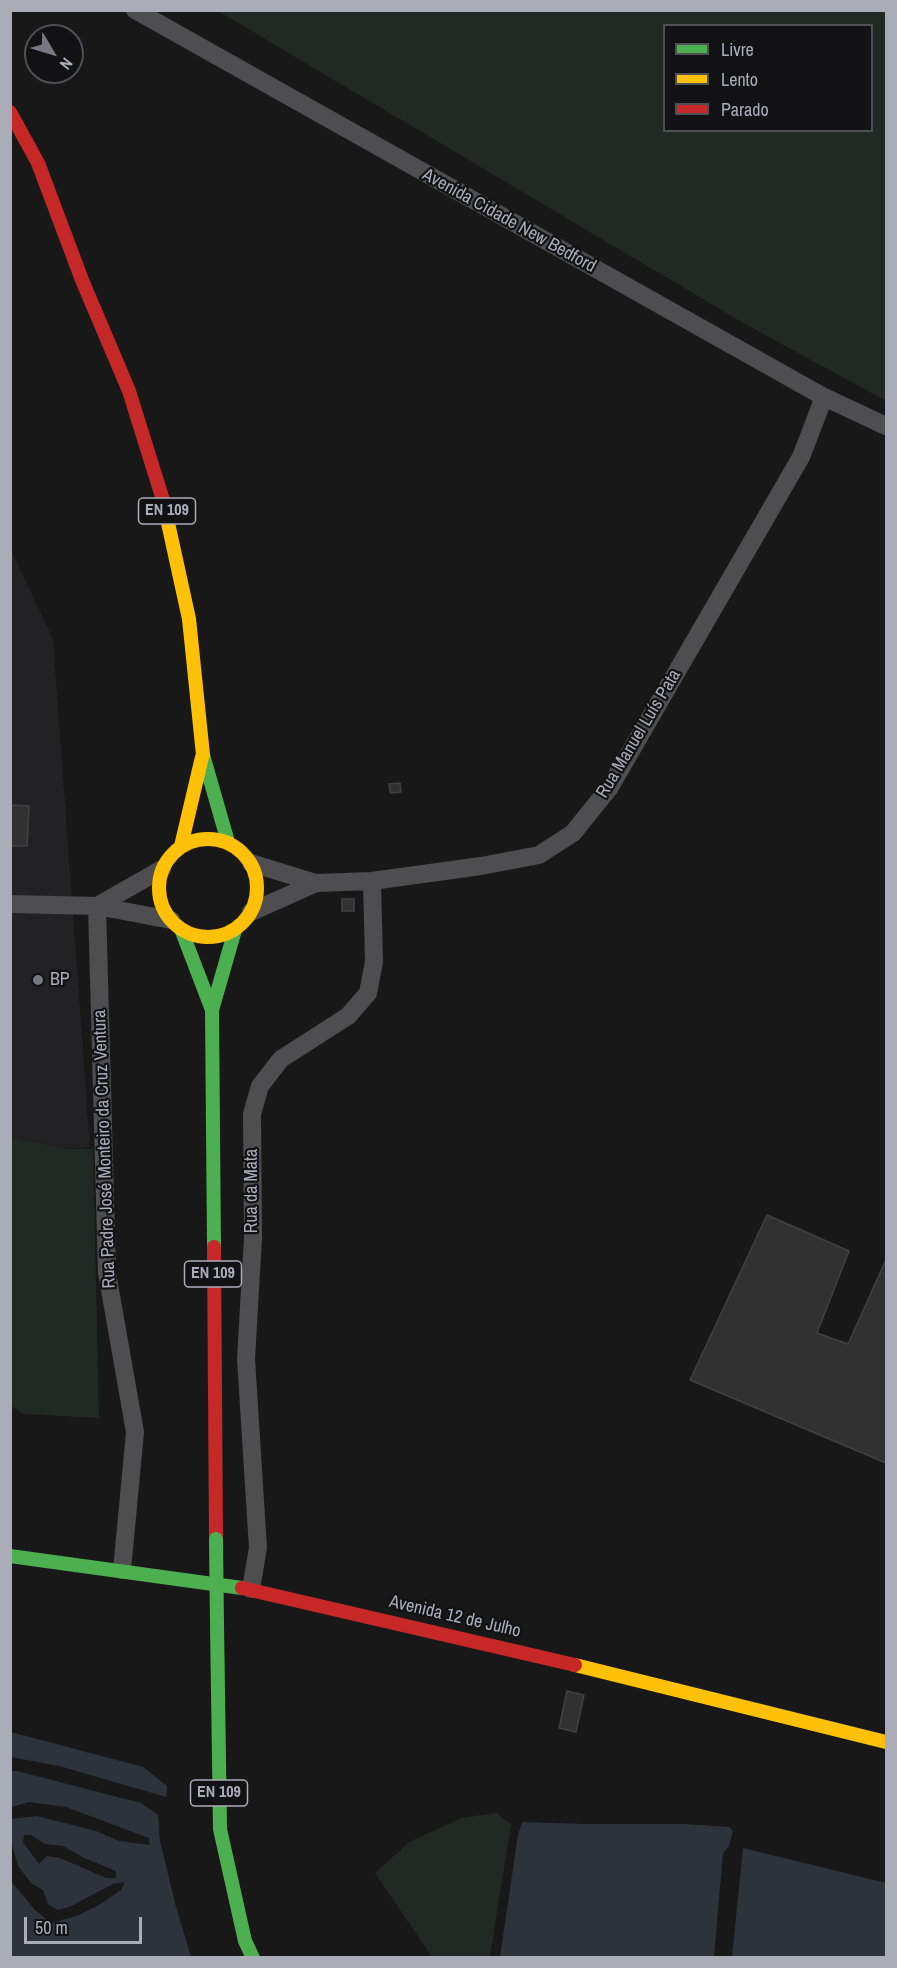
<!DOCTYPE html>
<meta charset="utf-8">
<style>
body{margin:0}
#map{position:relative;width:897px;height:1968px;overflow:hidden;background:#181818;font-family:"Archivo Narrow",sans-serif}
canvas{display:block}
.frame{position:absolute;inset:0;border:12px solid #aaacb8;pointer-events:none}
.legend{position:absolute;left:663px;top:24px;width:210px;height:108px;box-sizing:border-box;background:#121214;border:2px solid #4f5056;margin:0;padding:8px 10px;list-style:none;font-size:18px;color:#aaacb8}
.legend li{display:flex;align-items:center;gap:12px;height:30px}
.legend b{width:30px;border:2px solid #4f5056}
.north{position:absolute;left:24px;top:24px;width:60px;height:60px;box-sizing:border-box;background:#121214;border:2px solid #4f5056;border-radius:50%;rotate:128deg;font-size:16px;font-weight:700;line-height:24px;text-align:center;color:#aaacb8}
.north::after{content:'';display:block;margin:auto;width:21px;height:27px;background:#777880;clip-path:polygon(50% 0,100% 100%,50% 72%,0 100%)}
.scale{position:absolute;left:24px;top:1917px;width:118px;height:27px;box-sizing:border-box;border:3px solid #aaacb8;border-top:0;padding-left:8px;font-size:18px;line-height:21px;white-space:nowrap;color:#aaacb8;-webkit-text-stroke:4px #121214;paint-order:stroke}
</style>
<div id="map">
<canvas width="897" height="1968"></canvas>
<div class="frame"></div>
<ul class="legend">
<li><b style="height:8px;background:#4caf50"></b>Livre</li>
<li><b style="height:8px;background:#ffc107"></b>Lento</li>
<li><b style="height:8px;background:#c62828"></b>Parado</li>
</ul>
<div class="north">N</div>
<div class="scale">50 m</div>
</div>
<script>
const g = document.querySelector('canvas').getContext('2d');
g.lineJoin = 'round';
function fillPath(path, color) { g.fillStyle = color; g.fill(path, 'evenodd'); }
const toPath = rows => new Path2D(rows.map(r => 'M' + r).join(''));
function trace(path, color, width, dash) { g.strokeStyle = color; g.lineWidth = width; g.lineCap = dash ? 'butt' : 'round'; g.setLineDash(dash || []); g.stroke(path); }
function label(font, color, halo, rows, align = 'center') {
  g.font = font + ' "Archivo Narrow",sans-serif'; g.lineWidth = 4.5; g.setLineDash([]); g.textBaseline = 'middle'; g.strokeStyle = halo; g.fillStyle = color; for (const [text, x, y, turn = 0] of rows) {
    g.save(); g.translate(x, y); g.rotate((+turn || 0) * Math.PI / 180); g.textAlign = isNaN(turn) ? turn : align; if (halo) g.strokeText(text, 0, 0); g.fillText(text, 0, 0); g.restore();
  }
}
fillPath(toPath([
 [10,548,53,639,90,1147,65,1149,11,1136]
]), '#222224');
fillPath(toPath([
 [218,11,886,11,886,401,738,320],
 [664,26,872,26,872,130,664,130],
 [10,1136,65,1149,93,1149,99,1418,23,1414,11,1406],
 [496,1813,511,1824,490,1957,432,1957,375,1873,409,1842,461,1818]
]), '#222823');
fillPath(toPath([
 [11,1732,143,1767,167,1786,166,1797,59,1766,11,1757],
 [11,1771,17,1771,141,1803,158,1815,160,1841,176,1907,191,1957,11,1957,11,1881,34,1909,51,1923,77,1916,99,1905,121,1890,125,1882,113,1884,69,1907,58,1910,48,1904,43,1890,31,1883,18,1866,11,1841,11,1819,37,1816,96,1831,119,1841,150,1845,149,1838,66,1807,29,1802,11,1807],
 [24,1835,31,1835,45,1844,63,1846,84,1858,116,1871,116,1878,106,1878,60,1858,47,1856,39,1864,23,1842],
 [522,1822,586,1824,684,1824,729,1827,733,1831,729,1846,723,1853,714,1957,500,1957,518,1835],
 [743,1848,886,1883,886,1957,732,1957]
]), '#2e333b');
const building = toPath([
 [400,783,401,792,390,793,389,784,400,783],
 [10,805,29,806,27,846,10,846,10,805],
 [342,899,354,899,354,911,342,911,342,899],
 [767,1215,849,1251,817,1333,848,1344,885,1262,886,1262,886,1463,690,1380,767,1215],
 [567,1691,584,1695,576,1732,559,1728,567,1691]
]);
fillPath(building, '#313132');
trace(building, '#414144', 1.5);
trace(toPath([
 [135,10,824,397,886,426],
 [251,863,316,883,372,881,481,866,539,855,573,833,610,787,801,457,824,397],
 [10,904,97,906,171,920],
 [97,906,107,1273,135,1432,122,1570],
 [97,906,162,869],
 [251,912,316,883],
 [251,1589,258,1548,246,1359,253,1238,252,1114,260,1086,281,1059,348,1016,368,993,374,962,372,881]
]), '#4e4e51', 18);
trace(toPath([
 [203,755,228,842],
 [181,929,212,1010],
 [214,1247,212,1010,235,930],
 [10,1556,242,1588],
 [217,1624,220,1829,245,1941,253,1958]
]), '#4caf50', 14);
trace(toPath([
 [163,500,189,619,203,755],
 '159 888a49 49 0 1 1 98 0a49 49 0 1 1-98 0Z',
 [181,846,202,757],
 [575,1665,886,1742]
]), '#ffc107', 14);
trace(toPath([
 [10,112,38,163,82,280,129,391,163,500],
 [214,1247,216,1539],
 [242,1588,575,1665]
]), '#c62828', 14);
trace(toPath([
 [216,1539,217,1624]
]), '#4caf50', 14);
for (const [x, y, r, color] of [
 [38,980,6,"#777880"]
]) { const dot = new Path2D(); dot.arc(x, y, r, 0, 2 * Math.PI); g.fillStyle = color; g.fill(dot); trace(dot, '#121214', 2); }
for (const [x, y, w] of [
 [167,511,57],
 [213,1274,57],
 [219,1793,57]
]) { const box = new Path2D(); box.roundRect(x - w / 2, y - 13, w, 26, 4.5); g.fillStyle = '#121214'; g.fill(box); trace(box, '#aaacb8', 1.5); }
label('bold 16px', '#aaacb8', null, [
 ["EN 109",167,511],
 ["EN 109",213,1274],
 ["EN 109",219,1793]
]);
label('18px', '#aaacb8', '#121214', [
 ["Avenida Cidade New Bedford",509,221,29],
 ["Rua Manuel Luís Pata",639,734,-59],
 ["Rua Padre José Monteiro da Cruz Ventura",105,1149,-92],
 ["Rua da Mata",252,1191,-90],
 ["Avenida 12 de Julho",455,1617,13]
]);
label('18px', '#aaacb8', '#121214', [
 ["BP",50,980]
], 'left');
</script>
